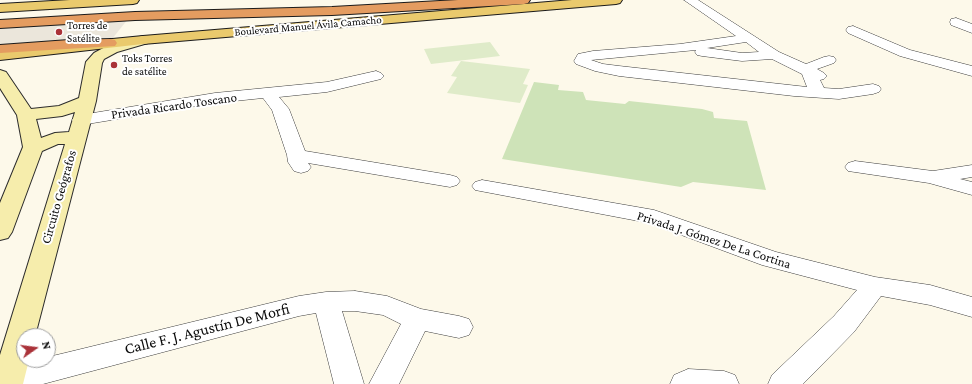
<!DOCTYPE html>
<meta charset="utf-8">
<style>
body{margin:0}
#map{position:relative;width:972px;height:384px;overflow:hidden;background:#fdf9ea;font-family:"Crimson Pro",serif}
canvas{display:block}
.north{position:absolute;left:16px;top:328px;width:40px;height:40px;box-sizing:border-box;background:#fff;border:1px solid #9d9d9d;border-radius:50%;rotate:76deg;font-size:11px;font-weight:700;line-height:16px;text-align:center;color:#0a0a0a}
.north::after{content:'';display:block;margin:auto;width:14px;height:18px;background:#aa3239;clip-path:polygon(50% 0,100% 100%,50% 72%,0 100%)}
</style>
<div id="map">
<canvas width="972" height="384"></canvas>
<div class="north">N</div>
</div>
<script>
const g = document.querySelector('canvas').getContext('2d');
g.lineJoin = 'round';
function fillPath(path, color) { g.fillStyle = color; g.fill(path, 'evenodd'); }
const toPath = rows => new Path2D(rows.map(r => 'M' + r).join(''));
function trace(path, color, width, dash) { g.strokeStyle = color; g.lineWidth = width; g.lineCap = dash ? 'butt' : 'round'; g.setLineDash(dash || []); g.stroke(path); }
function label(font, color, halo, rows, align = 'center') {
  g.font = font + ' "Crimson Pro",serif'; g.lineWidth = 4; g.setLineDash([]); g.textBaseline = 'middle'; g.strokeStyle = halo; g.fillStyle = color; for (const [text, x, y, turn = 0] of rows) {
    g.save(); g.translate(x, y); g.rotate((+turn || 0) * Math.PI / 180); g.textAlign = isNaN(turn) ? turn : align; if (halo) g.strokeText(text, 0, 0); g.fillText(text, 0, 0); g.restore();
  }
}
fillPath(toPath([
 [534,82,559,85,558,90,583,92,586,100,625,104,629,101,702,109,713,112,714,118,747,121,766,190,693,182,681,187,502,159]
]), '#cee3b8');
fillPath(toPath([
 [490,42,500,56,431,64,424,49],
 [461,61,530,69,523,84,528,85,520,103,447,93,457,77,451,76]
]), '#dfebc9');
fillPath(toPath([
 [128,19,112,39,0,47,0,26]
]), '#ebe6db');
const street = toPath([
 [684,0,698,0,779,52,806,64,824,57,829,56,834,57,836,60,834,63,817,69,824,73,827,76,824,79,820,80,824,88,839,89,873,84,879,86,881,89,879,92,873,94,839,99,794,96,619,76,595,71,576,64,574,61,578,54,593,51,680,44,736,36,684,0],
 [746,42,759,52,742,53,707,48,746,42],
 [696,50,695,52,697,55,702,56,742,61,772,59,802,74,807,87,619,66,603,64,591,60,696,50],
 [956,18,972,24,972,33,951,25,950,22,951,19,956,18],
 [853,26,910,50,972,66,972,76,900,56,848,33,846,30,848,27,853,26],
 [376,71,381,73,384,76,381,79,327,92,279,97,289,109,305,151,450,175,457,177,460,181,457,185,450,187,308,163,311,167,308,171,301,173,294,171,288,162,287,155,272,110,263,98,215,103,81,125,75,124,72,120,75,116,81,115,215,93,327,82,376,71],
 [855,161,933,171,972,165,972,177,960,179,972,182,972,195,929,183,848,171,845,167,848,163,855,161],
 [482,180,654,210,776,252,875,277,930,285,972,297,972,317,930,305,881,296,854,332,803,384,768,384,772,375,834,316,857,290,762,265,649,223,475,190,472,186,475,182,482,180],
 [355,291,387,296,421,309,459,316,469,319,473,327,469,335,459,338,425,331,399,384,369,384,401,324,383,315,355,311,342,311,364,384,334,384,316,313,299,316,43,384,0,384,0,372,39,360,48,360,48,357,65,353,299,296,326,292,355,291],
 [688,369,724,371,735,375,739,384,670,384,674,375,688,369]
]);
const secondary = toPath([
 [143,36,148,37,150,40,148,43,117,52,104,59,102,63,96,101,35,336,24,336,24,360,29,360,23,384,0,384,0,355,65,144,58,144,42,151,12,232,8,238,0,240,0,203,23,147,17,115,0,88,0,70,6,72,31,109,59,106,79,98,86,62,94,53,107,46,143,36],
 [75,112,69,132,55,133,41,138,36,119,62,116,75,112]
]);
const primary = toPath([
 [70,0,139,0,137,3,133,4,0,12,0,4,70,0],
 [572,0,622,0,620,3,616,4,143,44,0,60,0,50,143,36,572,0]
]);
const highway = toPath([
 [458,0,530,0,528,3,524,4,332,15,135,20,0,28,0,20,135,12,332,7,458,0],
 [110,39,115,40,117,43,115,46,0,53,0,45,69,40,110,39]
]);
trace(street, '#3d3d3d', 1);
trace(secondary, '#2c2c2c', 2);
trace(primary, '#1b1b1b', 2);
trace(highway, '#1b1b1b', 2);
fillPath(street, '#fff');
fillPath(secondary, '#f6edac');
fillPath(primary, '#eaca6d');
fillPath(highway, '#e49c60');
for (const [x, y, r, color] of [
 [59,32,4,"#aa3239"],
 [114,65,4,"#aa3239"]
]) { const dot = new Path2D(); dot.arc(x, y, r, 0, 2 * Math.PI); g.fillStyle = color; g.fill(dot); trace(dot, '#fff', 1.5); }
label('11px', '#0a0a0a', '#fff', [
 ["Torres de",67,26],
 ["Satélite",67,39],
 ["Toks Torres",122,59],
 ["de satélite",122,72]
], 'left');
label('11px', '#0a0a0a', '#fff', [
 ["Boulevard Manuel Ávila Camacho",308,26,-5]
]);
label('13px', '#0a0a0a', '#fff', [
 ["Privada Ricardo Toscano",174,106,-8],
 ["Circuito Geógrafos",59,197,-74],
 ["Privada J. Gómez De La Cortina",714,240,18]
]);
label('16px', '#0a0a0a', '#fff', [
 ["Calle F. J. Agustín De Morfi",207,329,-14]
]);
</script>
